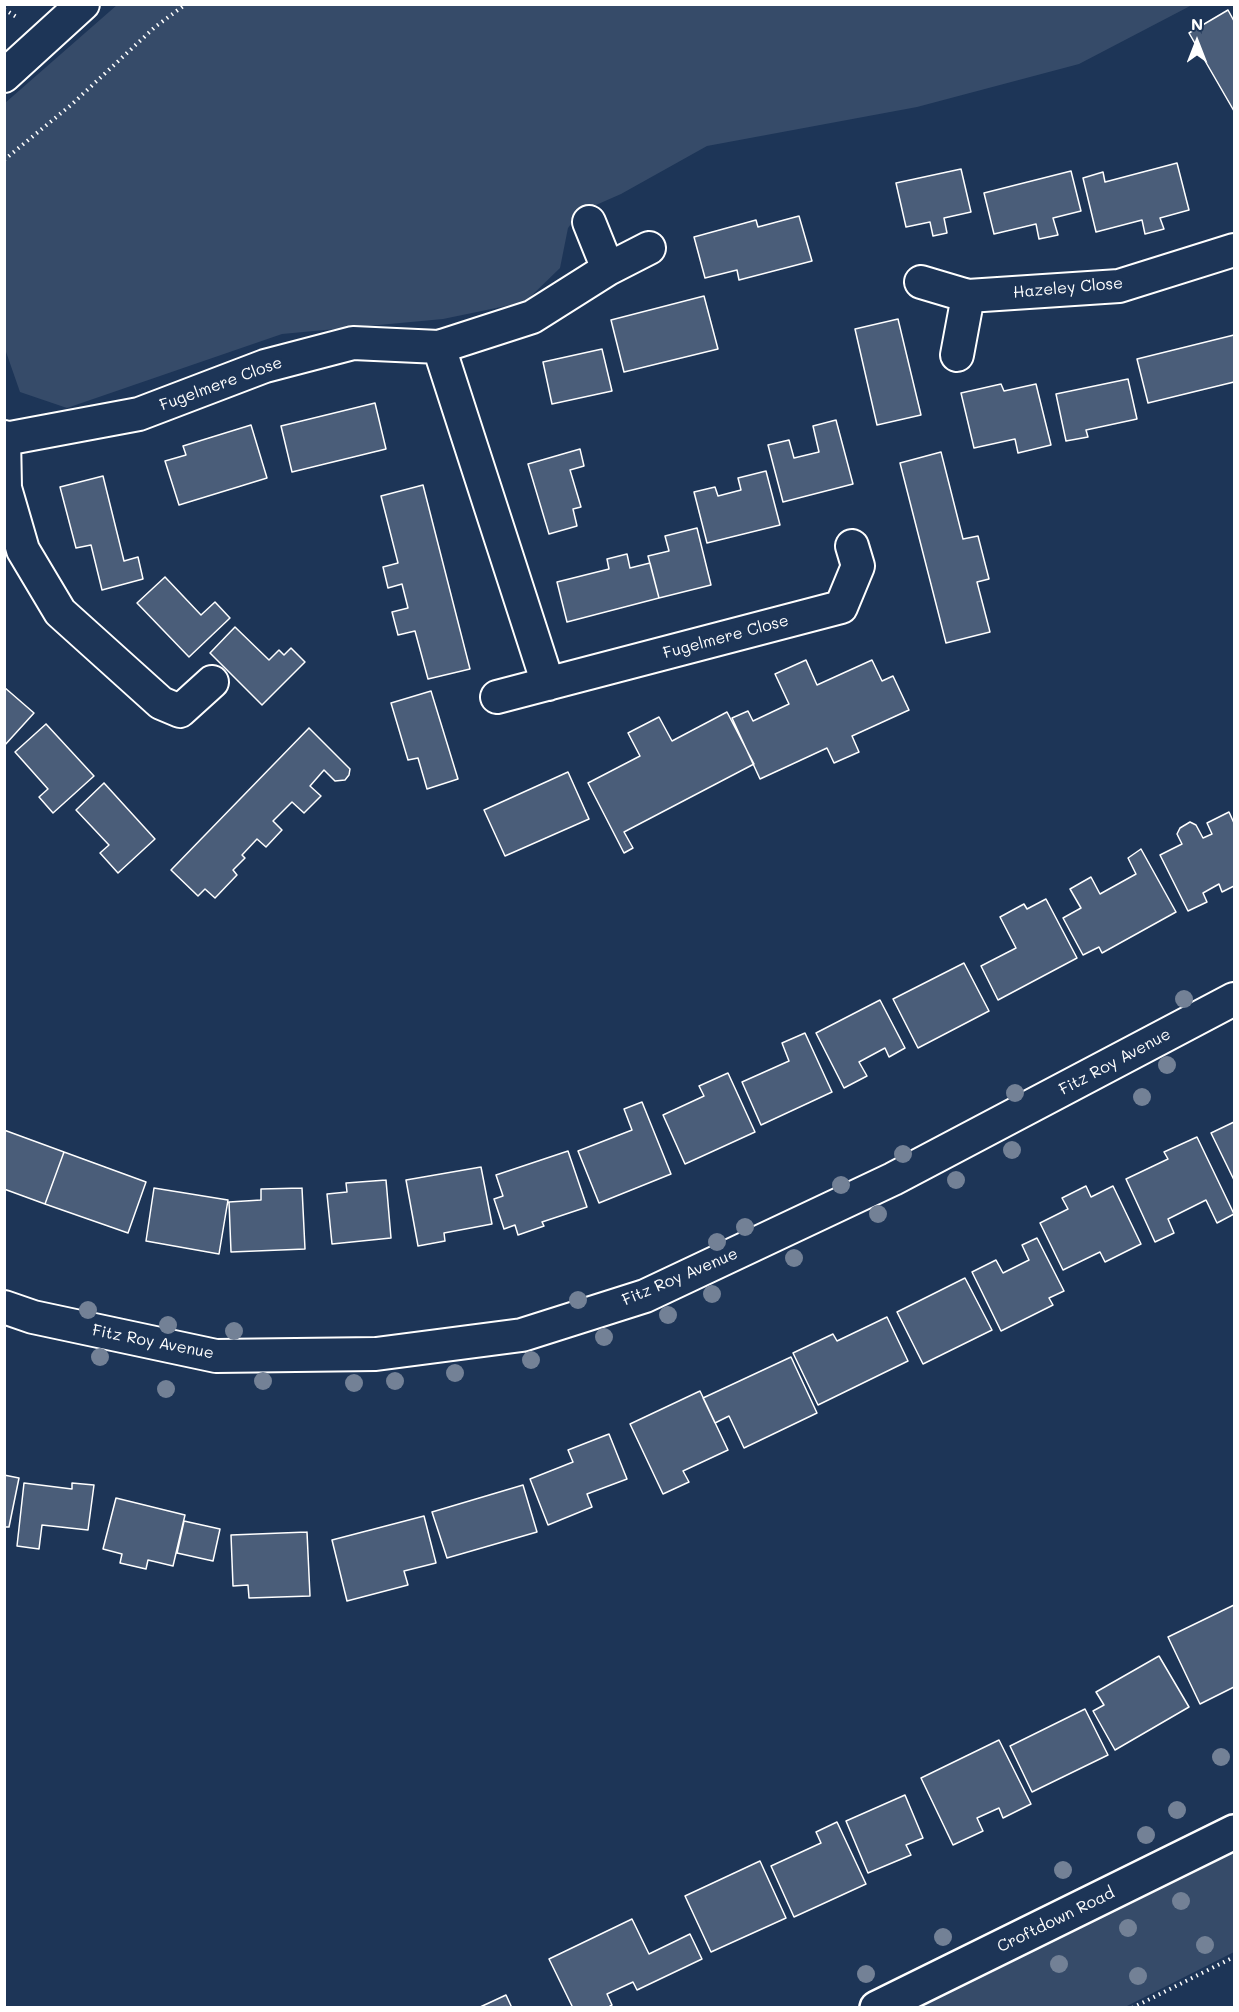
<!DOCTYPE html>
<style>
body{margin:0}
#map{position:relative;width:1239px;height:2012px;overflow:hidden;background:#1d3557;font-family:Mali,sans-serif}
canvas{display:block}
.frame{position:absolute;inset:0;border:6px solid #fff;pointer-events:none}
.north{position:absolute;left:1167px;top:12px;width:60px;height:60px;-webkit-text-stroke:4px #1d3557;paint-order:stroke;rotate:0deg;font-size:16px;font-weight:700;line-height:24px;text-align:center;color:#fff}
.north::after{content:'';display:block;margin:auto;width:21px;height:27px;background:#fff;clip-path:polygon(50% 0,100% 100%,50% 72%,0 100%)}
</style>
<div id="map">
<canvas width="1239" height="2012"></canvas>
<div class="frame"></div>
<div class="north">N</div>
</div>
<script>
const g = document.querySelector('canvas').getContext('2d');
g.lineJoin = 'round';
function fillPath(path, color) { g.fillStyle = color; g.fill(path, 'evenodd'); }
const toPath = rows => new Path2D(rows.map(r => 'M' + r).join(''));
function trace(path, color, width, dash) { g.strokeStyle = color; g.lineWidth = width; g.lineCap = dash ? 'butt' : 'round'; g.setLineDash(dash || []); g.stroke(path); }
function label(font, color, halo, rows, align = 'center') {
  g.font = font + ' Mali,sans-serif'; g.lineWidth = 5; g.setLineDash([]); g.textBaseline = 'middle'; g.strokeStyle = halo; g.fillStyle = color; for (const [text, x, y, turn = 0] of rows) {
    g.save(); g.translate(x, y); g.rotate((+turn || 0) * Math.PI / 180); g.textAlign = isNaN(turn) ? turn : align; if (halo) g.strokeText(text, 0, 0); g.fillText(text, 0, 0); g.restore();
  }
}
fillPath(toPath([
 [117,5,1192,5,1079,64,917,107,707,146,621,194,580,212,568,228,560,268,525,302,443,319,282,334,67,408,20,392,5,349,5,103],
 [1234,1850,1234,1952,1125,2007,918,2007]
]), '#364b69');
const building = toPath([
 [1228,10,1234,21,1234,111,1189,33,1228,10],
 [1177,163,1189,210,1160,218,1164,229,1145,234,1142,220,1096,232,1083,178,1103,172,1105,182,1177,163],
 [961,169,971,212,944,218,947,233,933,236,930,222,906,227,896,183,961,169],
 [1071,171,1081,211,1053,218,1058,235,1039,239,1036,224,994,234,984,193,1071,171],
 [799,216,812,261,739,280,737,270,705,278,694,237,756,220,758,227,799,216],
 [704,296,718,349,624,372,611,320,704,296],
 [898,319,921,415,877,425,855,329,898,319],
 [1234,335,1234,382,1148,403,1137,359,1234,335],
 [602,349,612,391,552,404,543,362,602,349],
 [1128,379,1137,419,1086,430,1088,437,1066,441,1056,394,1128,379],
 [1001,384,1004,391,1036,384,1051,445,1018,453,1015,439,974,448,961,393,1001,384],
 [375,403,386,449,292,472,281,426,375,403],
 [836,420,853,484,783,502,768,445,789,440,794,458,819,452,813,426,836,420],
 [251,425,267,478,179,505,165,461,186,455,183,446,251,425],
 [580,449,584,466,570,470,581,507,573,509,577,526,549,534,528,464,580,449],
 [941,452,963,539,978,536,989,579,977,582,990,632,946,643,900,463,941,452],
 [766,471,780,525,707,543,694,492,715,487,718,496,741,490,738,478,766,471],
 [103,476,124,561,138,557,143,579,102,590,91,545,76,548,60,487,103,476],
 [423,485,470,669,428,679,415,631,398,635,392,612,408,608,402,584,388,588,383,567,398,563,381,496,423,485],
 [697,528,711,585,659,598,648,556,669,551,665,536,697,528],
 [627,554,630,568,650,563,659,598,567,622,557,582,609,569,607,559,627,554],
 [165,577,201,615,215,602,230,618,189,657,137,603,165,577],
 [235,627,269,660,279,650,284,655,291,648,305,662,262,705,210,653,235,627],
 [806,660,817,685,872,660,882,681,893,676,909,710,852,736,859,752,834,763,827,748,760,779,732,718,748,711,753,721,789,704,775,674,806,660],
 [4,687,34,713,4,746,4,687],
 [431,691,458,779,427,789,418,758,408,760,391,703,431,691],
 [727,712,754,764,624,832,633,848,624,853,588,783,640,756,628,733,659,717,672,741,727,712],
 [46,724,94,776,53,813,39,797,48,789,15,752,46,724],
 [309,728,350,769,349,775,345,780,335,781,324,770,310,786,321,796,304,813,292,802,273,821,282,830,266,847,257,839,242,855,245,858,233,870,237,875,215,898,205,889,198,896,171,870,309,728],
 [568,772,589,819,505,856,484,810,568,772],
 [104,783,155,839,118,873,100,853,109,845,76,810,104,783],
 [1229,812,1234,823,1234,886,1222,892,1219,884,1203,893,1207,902,1188,911,1160,855,1182,844,1177,834,1180,828,1190,822,1196,825,1203,838,1212,834,1207,823,1229,812],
 [1141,849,1176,912,1102,953,1099,947,1083,955,1063,918,1081,908,1070,889,1091,877,1100,894,1136,874,1128,858,1141,849],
 [1046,899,1077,958,998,1000,981,966,1016,948,1000,917,1024,904,1027,909,1046,899],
 [964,963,989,1011,918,1048,893,999,964,963],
 [880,1000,905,1048,889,1057,885,1048,859,1062,867,1076,844,1088,816,1033,880,1000],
 [805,1033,832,1092,761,1125,742,1082,789,1061,782,1043,805,1033],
 [728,1073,755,1132,685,1164,663,1115,704,1096,699,1086,728,1073],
 [642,1102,671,1174,599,1203,578,1151,632,1130,624,1109,642,1102],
 [1234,1122,1234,1180,1211,1133,1234,1122],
 [4,1130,64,1152,45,1204,4,1189,4,1130],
 [1197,1137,1234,1214,1217,1223,1206,1200,1168,1219,1174,1233,1155,1242,1126,1179,1168,1159,1164,1152,1197,1137],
 [568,1151,587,1207,542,1222,544,1226,518,1235,515,1225,504,1229,494,1199,503,1196,496,1175,568,1151],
 [64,1152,146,1182,128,1233,45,1204,64,1152],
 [481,1167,492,1224,444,1233,445,1241,418,1246,406,1180,481,1167],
 [386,1180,391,1238,332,1244,327,1194,347,1192,346,1183,386,1180],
 [1086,1186,1091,1197,1113,1186,1141,1244,1105,1262,1100,1252,1063,1270,1040,1223,1068,1209,1062,1198,1086,1186],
 [154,1188,228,1200,219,1254,146,1241,154,1188],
 [302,1188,305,1249,231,1252,229,1202,261,1200,261,1189,302,1188],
 [1037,1238,1064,1291,1049,1298,1053,1305,1001,1331,972,1272,996,1260,1003,1273,1029,1260,1022,1245,1037,1238],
 [965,1278,992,1330,923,1364,897,1312,965,1278],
 [887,1317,908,1361,818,1405,793,1353,833,1334,837,1341,887,1317],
 [791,1357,817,1413,744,1448,729,1416,715,1423,703,1398,791,1357],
 [700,1391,728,1450,683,1471,689,1482,663,1494,630,1424,700,1391],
 [609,1434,627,1479,587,1494,592,1507,548,1525,530,1479,573,1462,568,1450,609,1434],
 [4,1475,19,1478,9,1527,4,1527,4,1475],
 [24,1483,72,1489,72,1483,94,1485,88,1530,42,1525,39,1549,17,1546,24,1483],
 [523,1485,537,1532,447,1558,432,1512,523,1485],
 [116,1498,185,1515,173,1566,148,1560,146,1569,120,1563,122,1554,103,1549,116,1498],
 [424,1516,436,1563,404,1571,408,1585,347,1601,332,1540,424,1516],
 [184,1521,220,1529,213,1561,177,1553,184,1521],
 [307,1532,310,1596,249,1598,248,1585,233,1586,231,1535,307,1532],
 [1234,1605,1234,1687,1200,1704,1168,1637,1234,1605],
 [1159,1656,1189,1707,1115,1750,1093,1711,1104,1705,1096,1692,1159,1656],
 [1085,1709,1108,1755,1032,1792,1010,1746,1085,1709],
 [999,1740,1031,1804,1003,1818,999,1808,977,1818,983,1831,953,1845,921,1778,999,1740],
 [905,1795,923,1838,906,1845,911,1855,868,1873,846,1821,905,1795],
 [837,1822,866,1884,794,1917,771,1866,821,1843,816,1832,837,1822],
 [760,1861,786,1918,711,1952,685,1896,760,1861],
 [632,1919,649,1954,690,1934,702,1959,637,1990,633,1982,607,1994,612,2005,607,2008,573,2008,549,1959,632,1919],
 [506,1995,512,2008,478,2008,506,1995]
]);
fillPath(building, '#4a5d79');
trace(building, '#fff', 1.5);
const street = toPath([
 [4,76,83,4],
 [589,222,608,269],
 [921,282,968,296,1119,286,1234,250],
 [439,347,548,684],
 [957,355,968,296],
 [4,437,5,488,23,550,60,612,161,703,180,711,212,682],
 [5,439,139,414,265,366,353,343,439,347,532,317,608,269,649,248],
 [497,697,841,607,858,566,852,546],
 [4,1307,33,1317,216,1356,376,1354,522,1335,645,1296,893,1179,1234,999]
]);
const secondary = toPath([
 [877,2008,1234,1832]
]);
trace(street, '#fff', 36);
trace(secondary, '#fff', 38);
trace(toPath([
 [4,9,18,18],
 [4,160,71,105,155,27,186,4],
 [1132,2008,1234,1957]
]), '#fff', 4, [1.5, 4.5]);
trace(street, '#1d3557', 32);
trace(secondary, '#1d3557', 33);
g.fillStyle = '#738196';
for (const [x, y] of [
 [1184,999],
 [1167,1065],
 [1015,1093],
 [1142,1097],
 [1012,1150],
 [903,1154],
 [956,1180],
 [841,1185],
 [878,1214],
 [745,1227],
 [717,1242],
 [794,1258],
 [712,1294],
 [578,1300],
 [88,1310],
 [668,1315],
 [168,1325],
 [234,1331],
 [604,1337],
 [100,1357],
 [531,1360],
 [455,1373],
 [263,1381],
 [395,1381],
 [354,1383],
 [166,1389],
 [1221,1757],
 [1177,1810],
 [1146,1835],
 [1063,1870],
 [1181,1901],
 [1128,1928],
 [943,1937],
 [1205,1945],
 [1059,1964],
 [866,1974],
 [1138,1976]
]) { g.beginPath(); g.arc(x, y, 9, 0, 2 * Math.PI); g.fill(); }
label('16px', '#fff', '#1d3557', [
 ["Hazeley Close",1068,288,-5],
 ["Fugelmere Close",221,384,-20],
 ["Fugelmere Close",726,637,-15],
 ["Fitz Roy Avenue",1115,1062,-28],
 ["Fitz Roy Avenue",680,1277,-23],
 ["Fitz Roy Avenue",153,1342,11],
 ["Croftdown Road",1056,1920,-26]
]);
</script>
